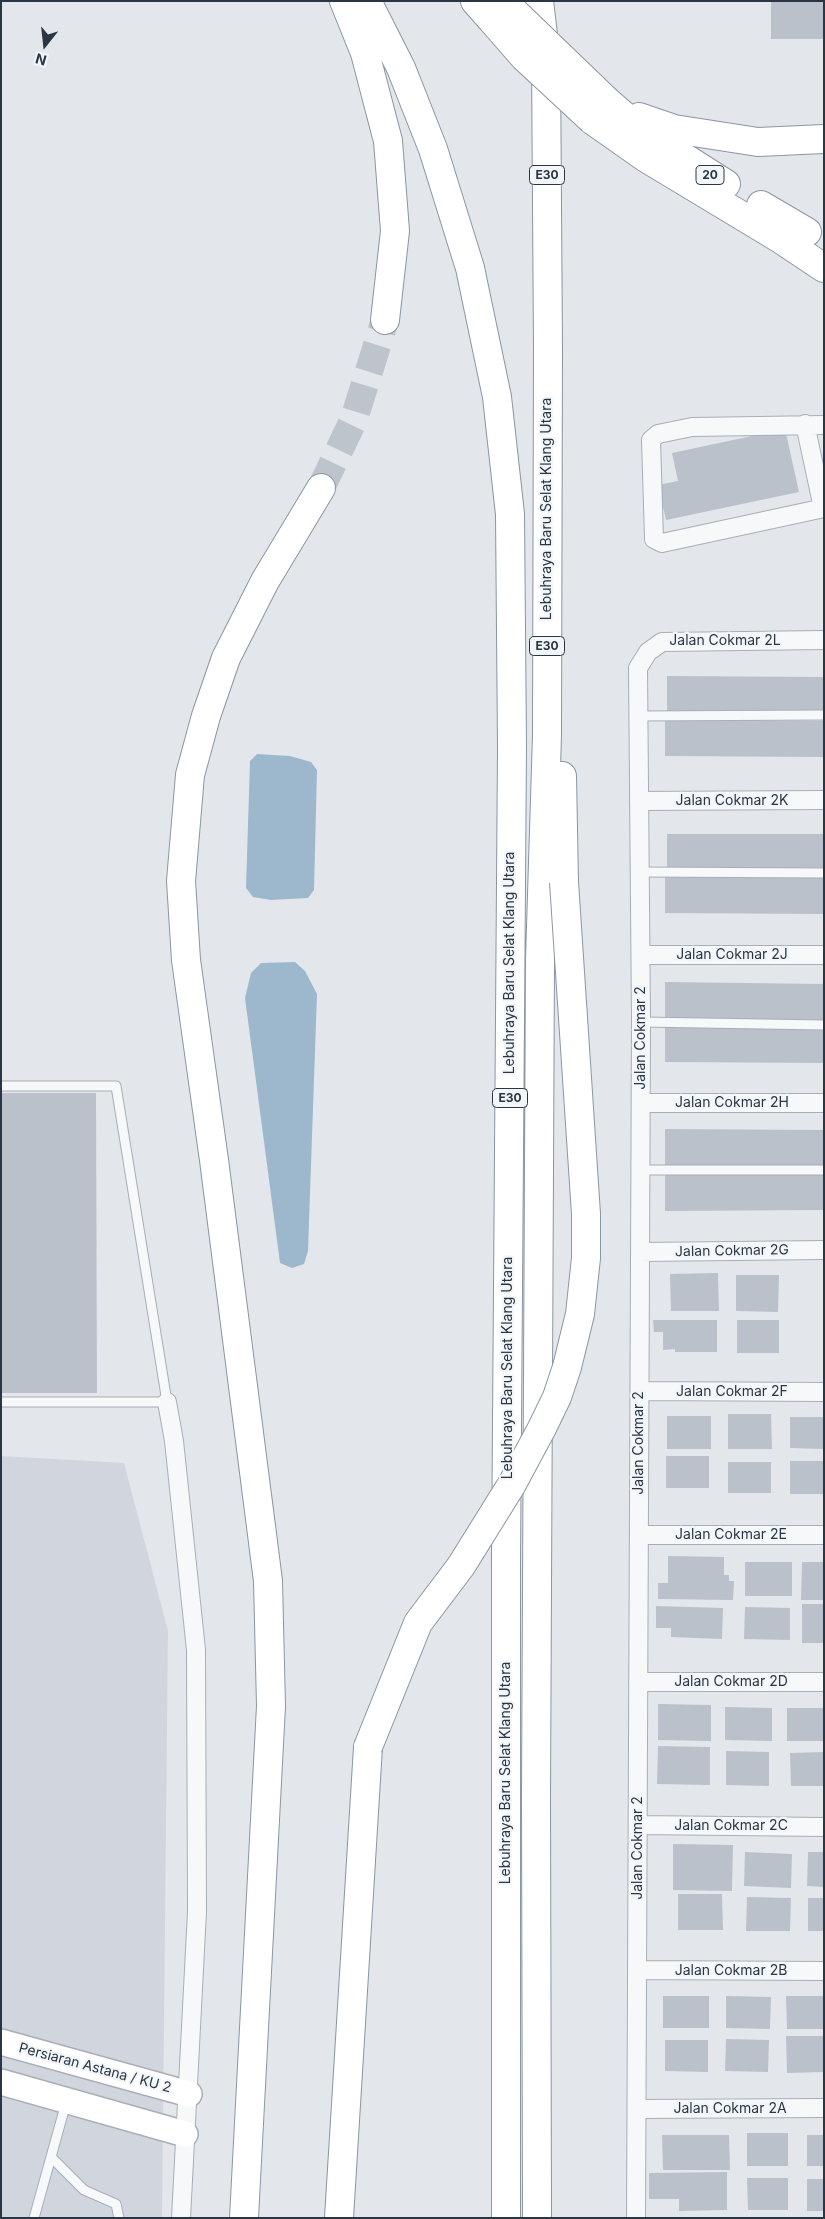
<!DOCTYPE html>
<style>
body{margin:0}
#map{position:relative;width:825px;height:2219px;overflow:hidden;background:#e3e7ec;font-family:Inter,sans-serif}
canvas{display:block}
.frame{position:absolute;inset:0;border:2px solid #2a3645;pointer-events:none}
.north{position:absolute;left:20px;top:20px;width:50px;height:50px;-webkit-text-stroke:4px #f3f6f9;paint-order:stroke;rotate:196deg;font-size:14px;font-weight:700;line-height:20px;text-align:center;color:#2a3645}
.north::after{content:'';display:block;margin:auto;width:18px;height:22px;background:#2a3645;clip-path:polygon(50% 0,100% 100%,50% 72%,0 100%)}
</style>
<div id="map">
<canvas width="825" height="2219"></canvas>
<div class="frame"></div>
<div class="north">N</div>
</div>
<script>
const g = document.querySelector('canvas').getContext('2d');
g.lineJoin = 'round';
function fillPath(path, color) { g.fillStyle = color; g.fill(path, 'evenodd'); }
const toPath = rows => new Path2D(rows.map(r => 'M' + r).join(''));
function trace(path, color, width, dash) { g.strokeStyle = color; g.lineWidth = width; g.lineCap = dash ? 'butt' : 'round'; g.setLineDash(dash || []); g.stroke(path); }
function label(font, color, halo, rows, align = 'center') {
  g.font = font + ' Inter,sans-serif'; g.lineWidth = 4.5; g.setLineDash([]); g.textBaseline = 'middle'; g.strokeStyle = halo; g.fillStyle = color; for (const [text, x, y, turn = 0] of rows) {
    g.save(); g.translate(x, y); g.rotate((+turn || 0) * Math.PI / 180); g.textAlign = isNaN(turn) ? turn : align; if (halo) g.strokeText(text, 0, 0); g.fillText(text, 0, 0); g.restore();
  }
}
fillPath(toPath([
 [1,1456,124,1463,168,1631,162,2218,1,2218]
]), '#d1d6de');
fillPath(toPath([
 [257,754,290,756,311,762,317,770,314,890,308,898,271,900,253,897,246,888,250,761],
 [295,962,305,971,317,994,308,1251,304,1264,292,1268,280,1263,245,998,251,973,261,963]
]), '#9db8cd');
fillPath(toPath([
 [771,1,824,1,824,39,771,39],
 [785,429,799,492,666,520,658,485,678,481,672,453],
 [667,676,824,677,824,712,667,711],
 [665,720,824,721,824,757,665,756],
 [667,834,824,834,824,869,667,869],
 [665,877,824,878,824,914,665,913],
 [665,982,824,984,824,1020,665,1018],
 [665,1027,824,1027,824,1063,665,1062],
 [1,1093,96,1093,97,1393,1,1393],
 [665,1129,824,1130,824,1165,665,1165],
 [824,1173,824,1210,665,1211,665,1174],
 [718,1273,719,1311,671,1311,670,1274],
 [736,1275,779,1275,778,1312,736,1311],
 [653,1320,717,1320,717,1352,675,1352,675,1349,663,1350,663,1332,654,1332],
 [737,1320,779,1320,779,1353,737,1353],
 [728,1414,771,1414,772,1449,728,1449],
 [667,1416,711,1416,711,1449,667,1449],
 [790,1417,824,1417,824,1449,790,1448],
 [666,1456,709,1456,709,1488,666,1488],
 [790,1461,824,1461,824,1494,790,1494],
 [728,1462,771,1462,771,1493,728,1493],
 [668,1556,724,1557,724,1575,729,1575,729,1581,734,1581,733,1600,658,1599,658,1583,668,1583],
 [745,1562,792,1562,792,1596,745,1596],
 [802,1562,824,1562,824,1600,801,1600],
 [802,1604,824,1604,824,1643,802,1643],
 [656,1606,723,1608,722,1639,671,1637,671,1628,656,1628],
 [745,1607,790,1608,790,1640,744,1639],
 [658,1704,711,1705,711,1741,658,1740],
 [725,1707,772,1708,772,1741,725,1740],
 [787,1708,824,1708,824,1741,787,1741],
 [658,1746,710,1747,710,1785,657,1784],
 [726,1751,769,1752,769,1786,726,1785],
 [824,1752,824,1786,791,1786,790,1753],
 [673,1844,733,1845,732,1891,673,1890],
 [745,1852,792,1854,791,1888,744,1886],
 [808,1852,824,1852,824,1887,807,1886],
 [678,1894,722,1894,723,1930,678,1930],
 [747,1897,791,1898,790,1931,746,1931],
 [808,1898,824,1898,824,1931,808,1931],
 [663,1996,709,1996,709,2028,663,2028],
 [726,1996,771,1997,770,2029,726,2028],
 [786,1996,824,1996,824,2029,787,2029],
 [786,2036,824,2036,824,2072,787,2073],
 [726,2039,769,2040,768,2072,725,2071],
 [665,2040,708,2040,708,2072,665,2071],
 [747,2133,788,2133,788,2166,747,2166],
 [662,2135,729,2135,730,2170,663,2170],
 [807,2135,824,2135,824,2166,807,2166],
 [727,2172,727,2210,679,2211,679,2199,649,2199,649,2173],
 [747,2178,788,2178,788,2210,748,2210],
 [807,2179,824,2179,824,2211,807,2211]
]), '#bac1ca');
trace(toPath([
 [321,488,354,419,385,320]
]), '#bec4cb', 28, [28, 14]);
const lane = toPath([
 [638,716,824,715],
 [640,872,824,873],
 [641,1022,824,1025],
 [1,1086,116,1086,167,1402,1,1402],
 [640,1170,824,1170],
 [51,2157,84,2190,116,2204,119,2218],
 [34,2218,66,2103]
]);
const street = toPath([
 [805,424,823,508],
 [824,425,692,427,658,434,651,440,654,539,662,543,824,508],
 [639,801,824,800],
 [641,955,824,955],
 [641,1103,824,1103],
 [640,1252,824,1250],
 [640,1391,824,1392],
 [167,1402,174,1441,196,1650,197,1912,181,2218],
 [639,1535,824,1535],
 [638,1682,824,1682],
 [638,1825,824,1827],
 [637,1970,824,1971],
 [637,2109,824,2108],
 [636,2218,641,1022,638,668,648,652,662,642,824,640]
]);
const secondary = toPath([
 [1,2042,189,2094],
 [1,2082,185,2134]
]);
const highway = toPath([
 [344,1,365,53,388,141,395,231,385,320],
 [367,1,401,68,433,149,470,268,497,397,510,514,512,747,506,1559,506,2218],
 [475,1,490,18],
 [607,101,638,128,726,184],
 [639,117,674,129,758,142,824,139],
 [592,120,646,158,782,240,824,268],
 [761,205,807,232],
 [562,776,564,882],
 [244,2218,271,1706,268,1581,214,1160,186,960,181,881,190,775,206,716,226,658,265,581,321,488],
 [339,2218,368,1747],
 [537,2218,536,1796,540,959,547,735,548,348,546,60,539,1]
]);
trace(lane, '#a8aeb7', 11);
trace(street, '#a8aeb7', 20);
trace(secondary, '#a8aeb7', 28);
trace(highway, '#8996a3', 30);
trace(lane, '#f6f8fa', 9);
trace(street, '#f6f8fa', 18);
trace(secondary, '#fff', 25);
trace(highway, '#fff', 28);
const highwayBridge = toPath([
 [503,1,607,101],
 [490,18,524,57,592,120],
 [368,1747,418,1623,461,1566,512,1484,542,1428,557,1397,567,1367,580,1314,586,1258,586,1214,564,882]
]);
trace(highwayBridge, '#8996a3', 30, []);
trace(highwayBridge, '#fff', 28);
for (const [x, y, w] of [
 [547,175,35],
 [710,175,28],
 [547,646,35],
 [510,1098,35]
]) { const box = new Path2D(); box.roundRect(x - w / 2, y - 9.5, w, 19, 4); g.fillStyle = '#f3f6f9'; g.fill(box); trace(box, '#2a3645', 1); }
label('bold 12px', '#2a3645', null, [
 ["E30",547,175],
 ["20",710,175],
 ["E30",547,646],
 ["E30",510,1098]
]);
label('14px', '#2a3645', '#f3f6f9', [
 ["Lebuhraya Baru Selat Klang Utara",547,509,-90],
 ["Jalan Cokmar 2L",725,641],
 ["Jalan Cokmar 2K",732,801],
 ["Jalan Cokmar 2J",732,955],
 ["Lebuhraya Baru Selat Klang Utara",510,963,-90],
 ["Jalan Cokmar 2",641,1038,-90],
 ["Jalan Cokmar 2H",732,1103],
 ["Jalan Cokmar 2G",732,1251,-1],
 ["Lebuhraya Baru Selat Klang Utara",508,1368,-90],
 ["Jalan Cokmar 2F",732,1392],
 ["Jalan Cokmar 2",639,1443,-90],
 ["Jalan Cokmar 2E",731,1535],
 ["Jalan Cokmar 2D",731,1682],
 ["Lebuhraya Baru Selat Klang Utara",506,1773,-90],
 ["Jalan Cokmar 2C",731,1826],
 ["Jalan Cokmar 2",638,1848,-90],
 ["Jalan Cokmar 2B",731,1971],
 ["Persiaran Astana / KU 2",95,2068,15],
 ["Jalan Cokmar 2A",730,2109]
]);
</script>
